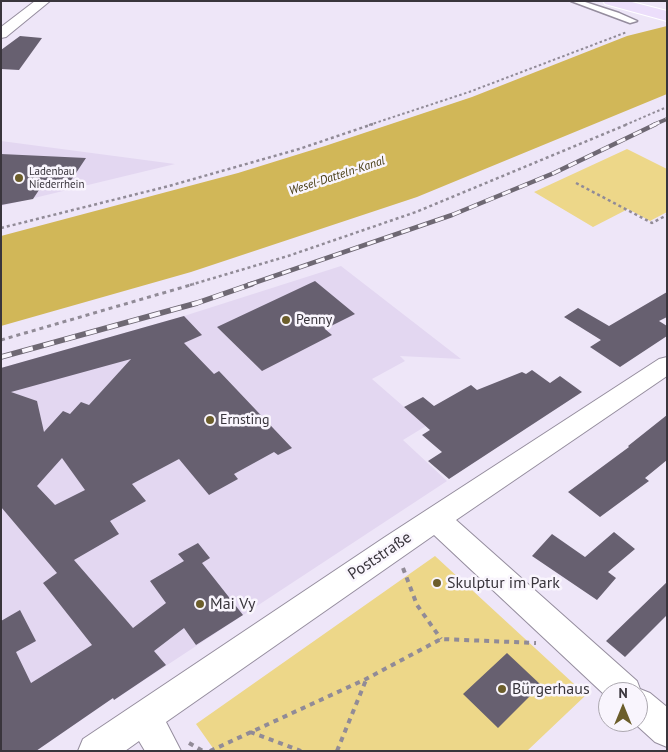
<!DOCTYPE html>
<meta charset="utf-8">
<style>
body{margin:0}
#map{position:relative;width:668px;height:752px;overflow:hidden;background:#eee6f8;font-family:"PT Sans",sans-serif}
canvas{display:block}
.frame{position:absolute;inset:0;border:2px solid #39353c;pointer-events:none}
.north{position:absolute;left:598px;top:682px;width:50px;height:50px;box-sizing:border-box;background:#f9f5fd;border:1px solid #aca8b0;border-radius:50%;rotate:0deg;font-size:14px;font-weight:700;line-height:20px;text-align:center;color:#39353c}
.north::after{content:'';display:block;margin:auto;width:18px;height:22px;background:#6c5e2b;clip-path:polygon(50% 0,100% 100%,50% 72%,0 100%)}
</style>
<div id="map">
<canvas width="668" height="752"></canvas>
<div class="frame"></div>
<div class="north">N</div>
</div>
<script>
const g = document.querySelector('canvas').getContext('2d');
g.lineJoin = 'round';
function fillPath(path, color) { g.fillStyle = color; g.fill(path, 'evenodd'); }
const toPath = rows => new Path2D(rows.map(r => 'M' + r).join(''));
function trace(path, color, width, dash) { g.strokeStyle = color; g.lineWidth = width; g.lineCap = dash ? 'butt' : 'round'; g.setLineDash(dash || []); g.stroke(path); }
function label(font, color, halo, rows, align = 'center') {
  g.font = font + ' "PT Sans",sans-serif'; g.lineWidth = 5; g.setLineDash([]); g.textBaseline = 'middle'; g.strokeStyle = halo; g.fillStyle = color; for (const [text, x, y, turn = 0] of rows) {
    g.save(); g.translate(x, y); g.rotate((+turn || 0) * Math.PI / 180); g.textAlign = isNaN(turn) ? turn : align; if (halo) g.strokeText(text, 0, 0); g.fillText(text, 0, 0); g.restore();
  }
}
fillPath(toPath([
 [1,141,175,164,1,206],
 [341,266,461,359,400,356,405,361,372,379,426,426,403,440,447,481,114,700,113,698,36,751,1,751,1,368,184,316]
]), '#e3d7f1');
fillPath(toPath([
 [627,149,667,169,667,212,650,221,628,209,593,227,534,192],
 [435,556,586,695,527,751,215,751,196,724]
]), '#edd789');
fillPath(toPath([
 [667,26,667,94,417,197,191,272,1,326,1,236,238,173,325,146,472,97,627,36]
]), '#d1b758');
fillPath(toPath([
 [20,36,42,38,19,70,1,69,1,50],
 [1,154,86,158,68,185,52,184,50,187,41,187,33,199,1,205],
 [315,281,355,314,325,329,332,335,262,371,217,327],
 [667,292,667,317,659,321,667,326,667,336,620,367,590,347,601,340,564,317,578,308,609,326],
 [184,316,202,335,184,343,214,374,219,371,292,448,278,455,274,452,234,474,238,479,209,495,179,459,132,484,146,501,110,521,119,534,74,560,133,628,166,603,150,581,184,561,178,554,198,543,210,558,202,563,243,615,196,645,184,628,154,651,166,665,114,700,113,698,36,751,1,751,1,621,20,610,36,641,16,652,31,683,92,645,43,583,57,573,1,507,1,368],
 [131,359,89,405,81,402,70,414,63,411,44,432,37,401,11,392],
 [62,458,85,490,55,505,37,486],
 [532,370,550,383,560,376,582,392,449,479,428,461,442,452,422,435,430,430,404,407,423,397,434,406,471,385,477,390,522,372,526,374],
 [667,415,667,460,645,478,649,481,600,517,568,492,629,447,628,446],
 [614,532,635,549,608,572,616,578,597,600,532,556,552,534,585,557],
 [667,582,667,615,625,657,606,641],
 [507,653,541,685,498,728,463,694]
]), '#676070');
const service = toPath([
 [571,1,582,1,619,13,637,21,630,23,571,1]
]);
const minor = toPath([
 [35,1,50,1,6,37,1,38,1,27,35,1],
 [667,357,667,376,456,520,637,681,640,689,650,693,667,707,667,747,655,742,633,722,638,722,638,692,608,692,608,698,434,535,166,722,181,751,145,751,139,741,125,751,78,751,83,739,385,537,659,359,667,357]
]);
const primary = toPath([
 [603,1,628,1,667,11,667,21,605,4,603,1]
]);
trace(service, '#958d9e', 3);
trace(minor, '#958d9e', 2);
trace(primary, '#fff', 2);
trace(toPath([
 [369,125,469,92,627,32],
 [625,125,667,107]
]), '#918b97', 2, [2.5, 2.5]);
trace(toPath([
 [576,183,652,223,667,215],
 [1,228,169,186,299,149,373,124],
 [190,285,288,256,416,212,628,124]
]), '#918b97', 2.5, [3, 3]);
trace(toPath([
 [1,340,194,284]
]), '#918b97', 3, [4, 4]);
trace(toPath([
 [403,568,417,605,441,639],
 [250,732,301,751],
 [189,743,203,751],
 [210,751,366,679,441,639,536,643],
 [337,751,366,680]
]), '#918b97', 4, [5, 5]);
fillPath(service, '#fff');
fillPath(minor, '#fff');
fillPath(primary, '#ecdefb');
const railFar2 = toPath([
 [653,125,667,119]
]);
const railFar1 = toPath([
 [248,285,452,215,554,173,656,124]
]);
const rail = toPath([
 [1,357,197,303,252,284]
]);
trace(railFar2, '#6e6873', 4);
trace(railFar1, '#6e6873', 4.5);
trace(rail, '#6e6873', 5.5);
trace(railFar2, '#f9f5fd', 2.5, [7]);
trace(railFar1, '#f9f5fd', 3, [9]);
trace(rail, '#f9f5fd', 4, [11]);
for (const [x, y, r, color] of [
 [19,178,5,"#6c5e2b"],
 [286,320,5,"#6c5e2b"],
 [210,420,5,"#6c5e2b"],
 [437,583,5,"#6c5e2b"],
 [200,604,5,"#6c5e2b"],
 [502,689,5,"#6c5e2b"]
]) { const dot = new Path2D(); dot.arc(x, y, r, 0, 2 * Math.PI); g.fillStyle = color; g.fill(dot); trace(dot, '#f9f5fd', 2); }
label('11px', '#39353c', '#f9f5fd', [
 ["Ladenbau",29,172],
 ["Niederrhein",29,185]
], 'left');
label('italic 12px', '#473c13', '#f9f5fd', [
 ["Wesel-Datteln-Kanal",337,176,-18]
]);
label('14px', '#39353c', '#f9f5fd', [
 ["Penny",296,320],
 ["Ernsting",220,420]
], 'left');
label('16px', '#39353c', '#f9f5fd', [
 ["Poststraße",380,556,-34]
]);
label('16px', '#39353c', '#f9f5fd', [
 ["Skulptur im Park",447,583],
 ["Mai Vy",210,604],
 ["Bürgerhaus",512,689]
], 'left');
</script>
